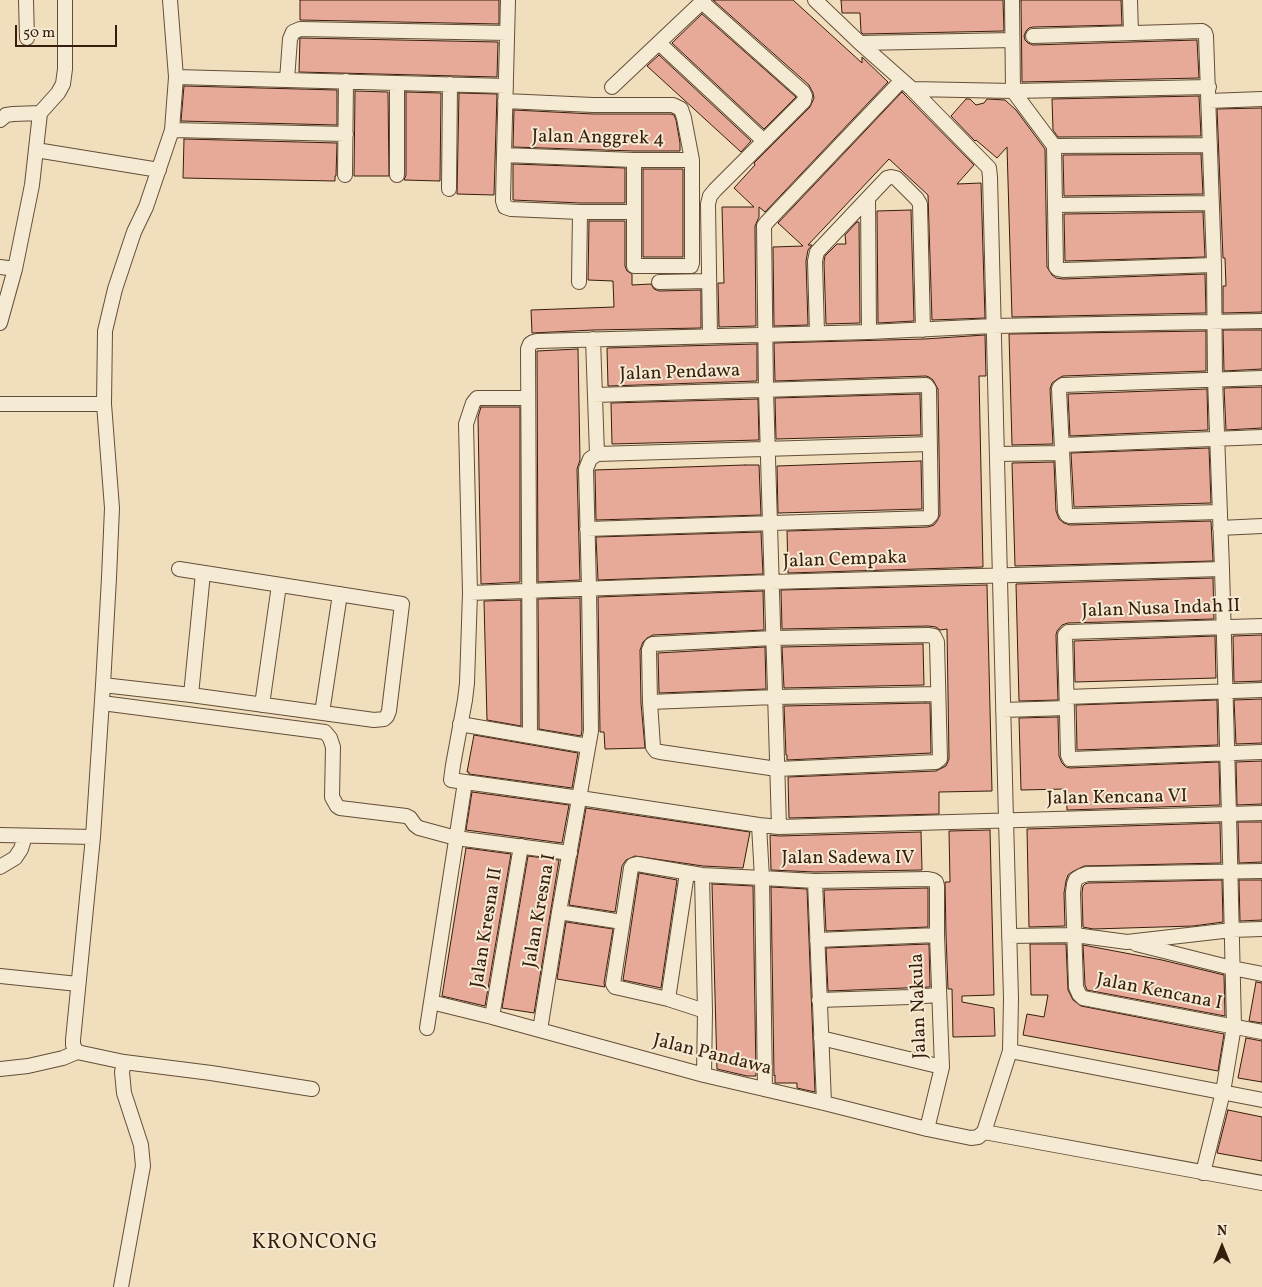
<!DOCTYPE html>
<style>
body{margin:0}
#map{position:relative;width:1262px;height:1287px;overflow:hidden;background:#f0debd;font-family:Vollkorn,serif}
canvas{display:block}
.north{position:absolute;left:1197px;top:1222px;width:50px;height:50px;-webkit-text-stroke:4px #f5ead4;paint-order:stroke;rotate:0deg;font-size:14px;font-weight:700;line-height:20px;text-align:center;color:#371e0c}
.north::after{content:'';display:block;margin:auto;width:18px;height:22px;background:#371e0c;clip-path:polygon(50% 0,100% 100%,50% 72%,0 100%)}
.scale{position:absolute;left:15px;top:25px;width:102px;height:22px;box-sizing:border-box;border:2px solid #371e0c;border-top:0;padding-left:6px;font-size:15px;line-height:18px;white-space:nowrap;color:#371e0c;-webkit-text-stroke:4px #f5ead4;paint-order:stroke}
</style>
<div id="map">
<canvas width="1262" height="1287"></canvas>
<div class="north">N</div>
<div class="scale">50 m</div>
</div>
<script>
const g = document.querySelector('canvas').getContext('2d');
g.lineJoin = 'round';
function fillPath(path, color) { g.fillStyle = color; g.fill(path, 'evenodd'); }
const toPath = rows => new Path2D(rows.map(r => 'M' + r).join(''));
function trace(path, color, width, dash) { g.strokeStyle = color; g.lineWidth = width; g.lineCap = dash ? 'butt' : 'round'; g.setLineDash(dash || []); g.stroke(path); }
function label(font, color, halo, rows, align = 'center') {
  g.font = font + ' Vollkorn,serif'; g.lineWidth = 4; g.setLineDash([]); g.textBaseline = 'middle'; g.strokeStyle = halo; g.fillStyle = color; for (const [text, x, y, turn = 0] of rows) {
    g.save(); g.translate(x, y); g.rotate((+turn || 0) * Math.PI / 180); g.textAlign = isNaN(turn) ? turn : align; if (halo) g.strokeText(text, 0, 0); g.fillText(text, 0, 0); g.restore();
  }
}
const building = toPath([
 [300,0,499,0,499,24,300,20,300,0],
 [713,0,793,0,862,63,862,57,888,82,765,212,759,207,759,217,755,226,756,326,719,327,718,283,724,283,722,207,754,207,734,188,755,165,754,163,810,107,814,98,813,93,809,85,713,0],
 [841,0,1003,0,1004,31,863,34,861,32,860,13,842,13,841,0],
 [1021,0,1121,0,1122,25,1033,27,1029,28,1026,31,1024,36,1025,40,1028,43,1033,45,1197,40,1199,78,1022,82,1021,0],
 [702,14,796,97,764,129,672,43,702,14],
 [300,38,498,42,497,77,299,72,300,38],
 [659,55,751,141,741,152,647,66,659,55],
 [184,86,337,90,337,125,181,121,184,86],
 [355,91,388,92,389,176,354,176,355,91],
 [406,92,441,93,440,181,404,180,406,175,406,92],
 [902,92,974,165,957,184,981,183,985,318,932,320,928,195,889,159,808,245,812,245,808,250,806,261,808,325,774,326,773,247,803,246,778,223,902,92],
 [459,93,497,94,494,195,457,194,459,93],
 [1199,96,1201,136,1058,137,1053,130,1052,99,1199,96],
 [966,99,970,99,976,105,984,103,987,99,1005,100,1016,110,1045,149,1047,267,1052,275,1056,278,1063,279,1205,274,1206,313,1012,317,1007,147,997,158,976,140,975,141,951,116,966,99],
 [1262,108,1262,312,1223,313,1223,286,1226,286,1225,258,1223,258,1217,109,1262,108],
 [514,110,593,114,671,114,674,115,676,120,680,143,680,151,634,151,513,147,514,110],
 [184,139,337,143,336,176,335,176,335,181,183,178,184,139],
 [1201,154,1203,194,1064,196,1063,155,1201,154],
 [513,164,625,168,625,203,580,203,513,200,513,164],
 [643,169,683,169,683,257,643,257,643,169],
 [911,210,914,321,878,323,877,211,911,210],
 [1203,212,1205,257,1065,261,1064,214,1203,212],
 [589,221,625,221,625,266,627,271,632,274,632,285,651,284,654,289,659,291,701,290,701,328,593,330,532,333,531,310,614,307,613,281,588,280,589,221],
 [857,222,859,222,860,323,826,324,824,262,825,256,837,244,846,244,845,235,857,222],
 [1223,330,1262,330,1262,369,1224,371,1223,330],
 [1206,331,1206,371,1063,376,1059,378,1052,383,1050,389,1053,444,1012,445,1009,334,1206,331],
 [985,335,986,376,979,376,983,567,788,573,787,531,928,527,934,525,937,521,940,515,938,389,933,380,929,377,926,376,775,381,774,343,924,339,985,335],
 [757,344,757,381,608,386,607,348,757,344],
 [578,349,580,460,577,469,580,580,538,582,537,351,578,349],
 [1262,387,1262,428,1226,430,1224,388,1262,387],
 [1207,389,1208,430,1070,436,1068,394,1207,389],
 [920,394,921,435,776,439,775,398,920,394],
 [758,399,759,440,612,444,611,403,758,399],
 [481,407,520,407,520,582,481,584,478,417,481,407],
 [1209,448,1211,503,1074,507,1071,453,1209,448],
 [921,461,922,509,778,513,777,466,921,461],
 [1054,462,1056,511,1059,519,1064,523,1070,525,1211,521,1213,561,1015,566,1012,463,1054,462],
 [745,465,759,465,761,515,596,520,595,470,745,465],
 [761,532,763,574,598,580,596,537,761,532],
 [1213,578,1214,619,1068,623,1062,625,1057,631,1056,635,1058,700,1019,701,1016,584,1213,578],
 [987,585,992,791,939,792,939,814,789,818,788,777,936,771,946,766,949,759,947,629,940,630,936,627,928,626,782,629,781,590,987,585],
 [763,591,764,630,653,635,647,638,643,642,640,650,641,703,645,748,605,749,604,732,600,732,598,597,763,591],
 [580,598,582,730,581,736,539,729,538,599,580,598],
 [521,600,521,726,487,720,484,601,521,600],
 [1262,635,1262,681,1234,682,1233,636,1262,635],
 [1215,636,1216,678,1075,682,1074,641,1215,636],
 [923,644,924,685,784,688,782,647,923,644],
 [765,647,766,689,659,693,658,653,765,647],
 [1262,699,1262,743,1236,744,1234,700,1262,699],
 [1217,700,1218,745,1077,750,1076,705,1217,700],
 [925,703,930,703,931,753,787,760,787,755,786,755,784,706,925,703],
 [1058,717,1059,756,1062,763,1066,767,1070,768,1219,762,1220,805,1067,810,1066,789,1021,790,1019,718,1058,717],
 [474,735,578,753,572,788,469,774,469,772,467,772,474,735],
 [1262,761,1262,804,1237,805,1236,762,1262,761],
 [472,792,569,805,562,843,466,830,472,792],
 [586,808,750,832,743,868,703,866,635,856,626,860,622,866,615,912,569,905,586,808],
 [1238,822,1262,822,1262,862,1239,863,1238,822],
 [1220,823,1221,863,1084,866,1072,872,1068,875,1066,881,1064,893,1065,926,1029,927,1027,829,1220,823],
 [990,830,994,995,962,996,962,1002,994,1008,995,1036,953,1037,952,989,948,989,946,935,945,882,950,882,949,831,990,830],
 [921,832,922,870,815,872,771,870,770,835,779,836,921,832],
 [466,848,511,854,485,1006,442,996,466,848],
 [528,856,559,860,534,1013,502,1008,528,856],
 [639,873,677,880,661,988,623,980,639,873],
 [1222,880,1223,922,1193,926,1093,929,1083,927,1082,893,1083,886,1085,884,1088,883,1222,880],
 [1239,880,1262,880,1262,920,1240,921,1239,880],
 [712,884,753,886,756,1076,747,1076,717,1069,712,884],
 [771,887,807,889,815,1092,797,1088,797,1083,775,1083,775,1075,774,1076,771,887],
 [928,888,928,927,826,931,824,890,928,888],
 [566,922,613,929,604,983,605,987,557,979,566,922],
 [929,944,930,987,828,991,826,948,929,944],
 [1030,944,1066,944,1068,990,1073,1000,1081,1006,1224,1034,1218,1071,1023,1035,1027,1014,1044,1017,1048,995,1031,995,1030,944],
 [1083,945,1162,960,1224,975,1225,1016,1087,990,1085,985,1083,945],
 [1256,982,1262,983,1262,1023,1249,1021,1256,982],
 [1246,1038,1262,1041,1262,1082,1238,1078,1246,1038],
 [1228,1110,1262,1117,1262,1161,1217,1153,1228,1110]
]);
fillPath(building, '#e7a998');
trace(building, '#371e0c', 1);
const minor = toPath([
 [26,0,27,38],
 [508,0,504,155,503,201,505,207,511,209,580,212,634,212],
 [815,0,860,43,912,89,989,168,990,177,1006,820,1011,998,1010,1051,984,1132],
 [1012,0,1013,91,1054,146,1056,267,1058,269,1063,270,1214,265],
 [1130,0,1131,33],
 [702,2,803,92,805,96,804,101,715,190,710,196,708,204,710,336],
 [1033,36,1202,31,1205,33,1206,36,1214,265,1215,379,1222,569,1229,815,1234,1026,1223,1092,1203,1173],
 [659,43,764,141],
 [860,43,1012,40],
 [176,77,506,86],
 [287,80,290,39,293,32,300,29,507,33],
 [397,83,397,175],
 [612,87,704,0],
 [912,89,1013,91,1209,87],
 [505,101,593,105,673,105,681,109,684,118,692,160,692,263,691,266,634,266,634,160],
 [1209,101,1262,99],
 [0,120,6,115,13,114,40,113],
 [172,130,346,134],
 [1054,146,1210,145],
 [36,150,159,170],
 [504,155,634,160,692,160],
 [345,175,346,81],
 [449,189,450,84],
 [868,198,869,332],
 [1055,205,1212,203],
 [0,267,15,269],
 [579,282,580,212],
 [659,282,708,281],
 [0,323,15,269,32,185,40,113,58,93,63,84,65,69,65,0],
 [817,333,815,261,817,252,868,198,887,178,891,177,896,178,917,199,920,204,923,330],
 [593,339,597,454],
 [528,398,477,398,473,403,466,424,470,593,467,683,465,700,453,765,451,780,580,798,759,825,779,827,1262,813],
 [0,404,104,404],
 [1062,445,1262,437],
 [997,454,1062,453],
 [1220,512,1070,516,1067,515,1065,511,1059,389,1060,387,1063,385,1262,378],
 [1220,528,1262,526],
 [587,529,928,518,931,515,929,389,926,385,595,395],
 [470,593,772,582,1222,569],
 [1262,626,1068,632,1065,635,1068,755,1070,759,1262,752],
 [928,635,934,636,937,642,940,759,936,762,777,769,660,752,656,751,653,747,650,702,649,650,651,645,653,644,773,638,928,635],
 [103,685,191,695,374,720,384,719,387,716,389,711,402,604,179,569],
 [191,695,203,573],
 [1067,697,1262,690],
 [650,702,775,697,937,694],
 [102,703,325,732,330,738,333,747,332,797,337,806,340,808,406,816,410,818,415,825,419,828,456,838,570,853],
 [262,705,279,585],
 [1003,710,1067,708],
 [322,713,340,594],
 [460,724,588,746],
 [530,736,528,349,530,344,533,342,537,341,869,332,993,326,1262,321],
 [759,825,762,878,765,1089],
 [779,827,766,390,764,226,767,222,902,80],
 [0,835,93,837],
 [0,867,15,858,21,849,25,836],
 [1262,871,1087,874,1081,876,1076,879,1074,884,1073,893,1076,987,1079,994,1083,998,1262,1032],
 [702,875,705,1011,704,1075],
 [815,881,824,1103],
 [559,912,622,922],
 [1009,936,1075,935,1127,942,1232,930,1262,929],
 [817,940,937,935],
 [1136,944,1232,968,1262,974],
 [0,976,78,984],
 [668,999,687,873],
 [819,1000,910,997,939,995],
 [431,1002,492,1017,704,1075,824,1103,927,1129,971,1138,978,1137,984,1132],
 [705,1011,668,999,615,987,613,984,631,868,633,865,637,864,702,875,762,878,815,881,928,879,933,880,936,882,937,886,937,935,942,1067,927,1129],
 [492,1017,521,846],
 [427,1028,465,782],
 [540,1030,559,912,591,731,589,588,586,469,590,459,597,454,930,444],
 [821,1038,942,1067],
 [1010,1051,1262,1100],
 [124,1062,211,1073,312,1089],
 [0,1069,28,1066,63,1058,77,1052],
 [984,1132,1262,1183],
 [121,1287,143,1166,141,1145,124,1093,122,1072,124,1062,77,1052,73,1045,73,1040,93,837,103,685,109,578,112,508,104,404,105,331,115,289,134,232,146,207,172,130,176,77,170,0]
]);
trace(minor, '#654e38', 16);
trace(minor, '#f5ead4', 14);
label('19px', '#371e0c', '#f5ead4', [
 ["Jalan Anggrek 4",598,139,1],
 ["Jalan Pendawa",680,374,-2],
 ["Jalan Cempaka",845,561,-2],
 ["Jalan Nusa Indah II",1161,610,-2],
 ["Jalan Kencana VI",1117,799,-1],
 ["Jalan Sadewa IV",848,860],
 ["Jalan Kresna I",541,911,-80],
 ["Jalan Kresna II",488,928,-81],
 ["Jalan Kencana I",1159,993,11],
 ["Jalan Nakula",920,1006,-92],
 ["Jalan Pandawa",712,1056,14]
]);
g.letterSpacing = '1px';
label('21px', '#371e0c', '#f5ead4', [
 ["KRONCONG",315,1244]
]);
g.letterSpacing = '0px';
</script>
